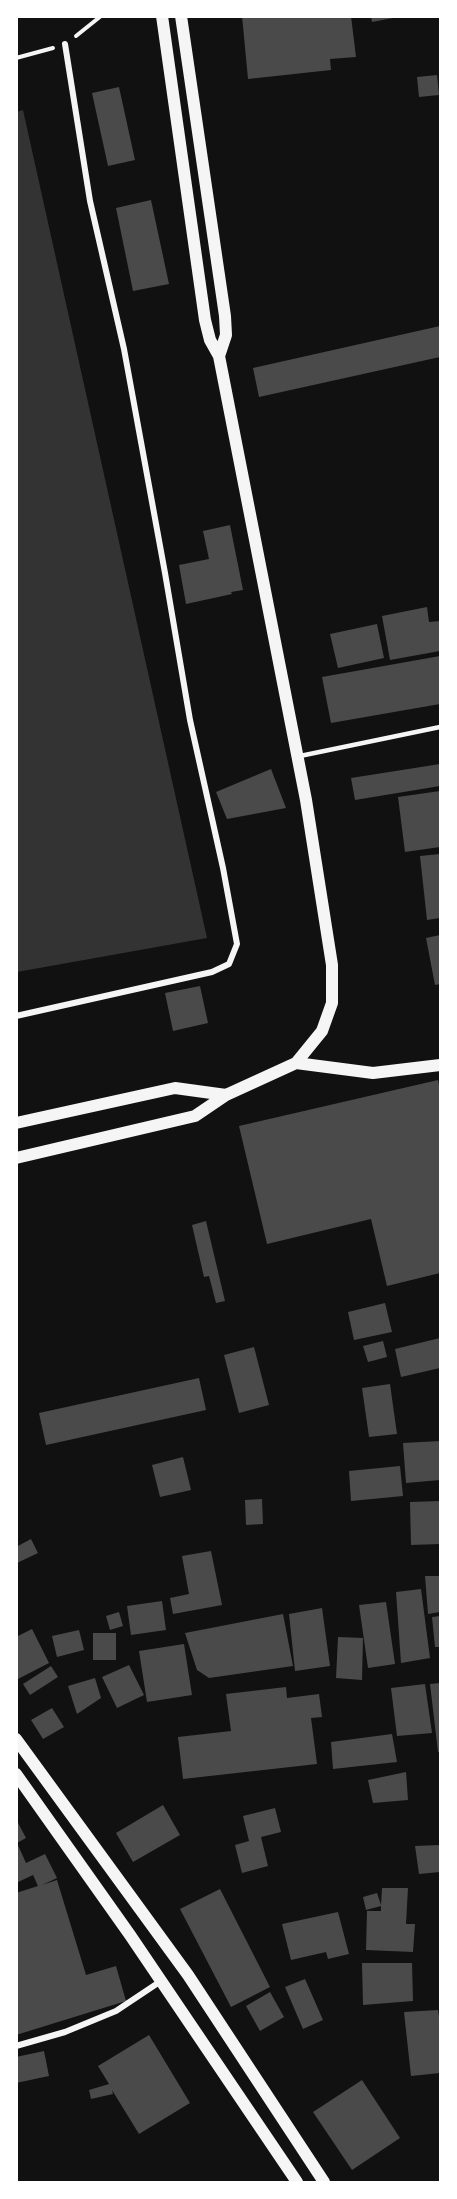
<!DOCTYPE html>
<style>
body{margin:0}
#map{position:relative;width:457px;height:2199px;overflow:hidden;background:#111;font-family:Montserrat,sans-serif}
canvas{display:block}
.frame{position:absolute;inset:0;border:18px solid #fff;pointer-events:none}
</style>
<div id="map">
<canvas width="457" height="2199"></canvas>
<div class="frame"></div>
</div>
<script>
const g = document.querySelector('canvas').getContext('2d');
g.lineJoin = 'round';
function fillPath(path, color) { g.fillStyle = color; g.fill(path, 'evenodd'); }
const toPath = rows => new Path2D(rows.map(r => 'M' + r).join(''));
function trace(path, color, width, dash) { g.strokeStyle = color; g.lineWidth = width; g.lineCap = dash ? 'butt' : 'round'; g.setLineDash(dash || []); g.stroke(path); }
fillPath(toPath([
 [23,110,207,938,17,972,16,112]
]), '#333');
fillPath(toPath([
 [242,16,351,16,356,57,330,59,331,70,248,79],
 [371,16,393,16,393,18,372,22],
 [437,75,439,95,419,97,417,77],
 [119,87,135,160,108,166,92,93],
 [151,200,169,284,133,291,116,208],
 [440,326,440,357,259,397,253,368],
 [230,525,243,590,231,592,232,594,186,604,179,565,209,559,203,531],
 [427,607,429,622,440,621,440,651,390,660,382,616],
 [377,624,384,658,338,668,330,634],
 [440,656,440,704,331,723,322,677],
 [440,764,440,786,355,800,351,778],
 [271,769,286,808,227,819,216,792],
 [440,791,440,847,405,852,398,797],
 [440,854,440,918,427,920,420,856],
 [440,935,440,984,435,985,426,938],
 [200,986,208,1023,173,1031,165,993],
 [438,1080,440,1090,440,1273,387,1286,371,1219,267,1244,239,1126],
 [206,1221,225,1301,216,1303,209,1276,204,1277,192,1225],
 [385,1303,392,1332,354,1340,348,1312],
 [440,1338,440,1368,401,1377,395,1349],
 [383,1341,387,1357,368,1362,363,1346],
 [254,1347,269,1405,239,1413,224,1355],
 [199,1378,206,1410,46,1445,39,1413],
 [390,1384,397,1434,369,1437,362,1388],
 [440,1441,440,1480,406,1483,403,1443],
 [183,1457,191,1490,160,1497,152,1465],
 [400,1466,403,1496,351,1501,349,1471],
 [262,1499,263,1524,246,1525,245,1500],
 [440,1501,440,1544,411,1545,410,1502],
 [31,1539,38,1553,17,1563,16,1547],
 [211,1551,222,1605,173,1614,170,1598,189,1594,182,1556],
 [425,1576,440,1576,440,1612,428,1614],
 [421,1589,430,1658,401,1663,396,1592],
 [162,1601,166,1630,131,1635,127,1606],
 [386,1602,395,1664,368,1668,359,1605],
 [322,1608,330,1666,295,1671,289,1614],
 [119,1612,123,1626,110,1630,106,1616],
 [283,1614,293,1666,209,1678,197,1670,185,1633],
 [440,1616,440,1647,435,1647,432,1617],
 [32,1629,49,1663,16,1680,16,1637],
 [79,1630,84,1650,57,1657,52,1636],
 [93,1633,116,1633,116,1660,93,1660],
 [338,1637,363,1638,362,1680,336,1678],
 [184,1644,192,1695,147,1702,139,1651],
 [129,1665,144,1695,117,1708,102,1677],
 [51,1666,58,1677,30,1695,23,1684],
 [95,1678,101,1698,77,1714,68,1686],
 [440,1683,440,1752,438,1752,430,1684],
 [425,1684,432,1733,397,1736,391,1688],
 [286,1687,287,1698,319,1694,322,1717,311,1718,317,1764,183,1779,178,1737,231,1731,226,1694],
 [52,1708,64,1727,43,1739,31,1720],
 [392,1734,397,1762,333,1769,331,1742],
 [406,1772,408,1800,373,1803,368,1780],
 [163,1805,180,1835,133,1862,116,1833],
 [275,1808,281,1832,261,1837,268,1866,242,1873,235,1845,249,1841,243,1816],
 [16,1819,26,1838,17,1843,26,1863,45,1854,57,1878,42,1885,57,1880,86,1975,116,1966,126,2001,16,2035,16,1893,38,1886,33,1875,16,1883],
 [440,1845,440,1872,419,1874,415,1846],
 [382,1888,408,1888,406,1924,415,1924,413,1952,366,1950,367,1911,381,1911,381,1906,366,1910,363,1897,377,1893,381,1905],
 [220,1889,270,1987,231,2007,180,1909],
 [338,1912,349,1954,328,1959,326,1952,291,1960,282,1924],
 [362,1963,412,1963,413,2001,363,2005],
 [305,1979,323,2020,303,2029,285,1987],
 [270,1992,284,2017,260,2031,246,2006],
 [438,2010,440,2024,440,2073,411,2076,404,2012],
 [149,2035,190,2103,139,2134,112,2090,113,2094,91,2099,89,2090,109,2084,98,2066],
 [44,2051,49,2076,16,2083,16,2057],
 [362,2080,400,2138,352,2170,313,2112]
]), '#4a4a4a');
trace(toPath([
 [76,36,101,16],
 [16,58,53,48]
]), '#f5f5f5', 4);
trace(toPath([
 [300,756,440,727]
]), '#f5f5f5', 4.5);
trace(toPath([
 [16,1016,212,972,229,964,237,944,223,868,190,720,165,573,124,349,90,201,65,44],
 [16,2046,65,2032,116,2011,161,1981]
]), '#f5f5f5', 6);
trace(toPath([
 [181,16,225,316,226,335,219,356],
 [296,1063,373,1073,440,1065],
 [16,1123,175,1088,226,1095],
 [16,1158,195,1116,226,1095,296,1063,322,1031,332,1003,332,965,306,800,219,356,210,340,205,320,162,16],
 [16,1739,188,1975,324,2182],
 [16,1774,130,1935,297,2182]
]), '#f5f5f5', 12);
</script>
